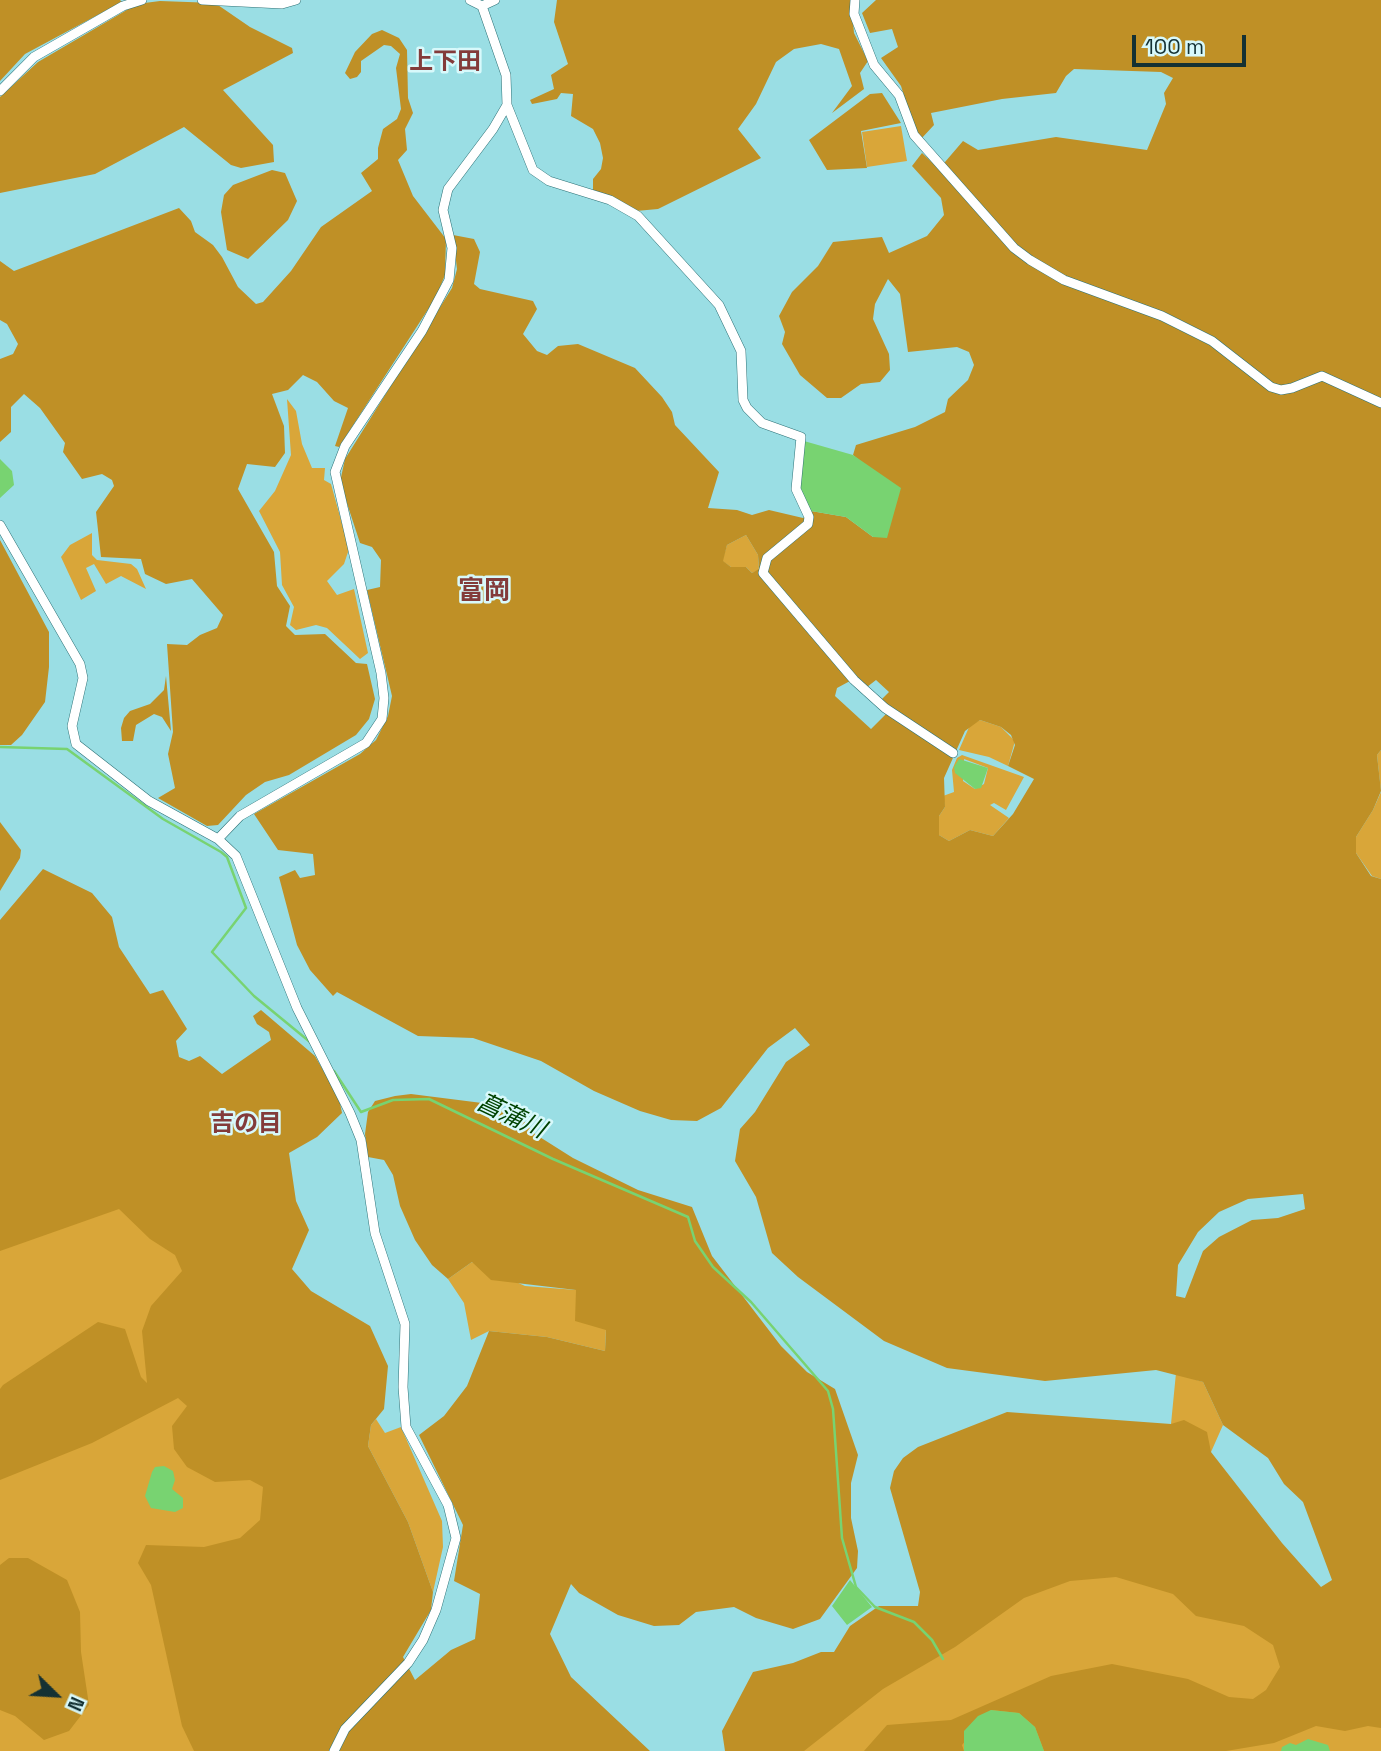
<!DOCTYPE html>
<meta charset="utf-8">
<style>
body{margin:0}
#map{position:relative;width:1381px;height:1751px;overflow:hidden;background:#9adee4;font-family:"Space Grotesk",sans-serif}
canvas{display:block}
.north{position:absolute;left:21px;top:1660px;width:70px;height:70px;-webkit-text-stroke:5px #d8f9fb;paint-order:stroke;rotate:114deg;font-size:19px;font-weight:700;line-height:28px;text-align:center;color:#143133}
.north::after{content:'';display:block;margin:auto;width:24px;height:32px;background:#143133;clip-path:polygon(50% 0,100% 100%,50% 72%,0 100%)}
.scale{position:absolute;left:1132px;top:35px;width:114px;height:32px;box-sizing:border-box;border:4px solid #143133;border-top:0;padding-left:9px;font-size:21px;line-height:24px;white-space:nowrap;color:#143133;-webkit-text-stroke:5px #d8f9fb;paint-order:stroke}
</style>
<div id="map">
<canvas width="1381" height="1751"></canvas>
<div class="north">N</div>
<div class="scale">100 m</div>
</div>
<script>
const g = document.querySelector('canvas').getContext('2d');
g.lineJoin = 'round';
function fillPath(path, color) { g.fillStyle = color; g.fill(path, 'evenodd'); }
const toPath = rows => new Path2D(rows.map(r => 'M' + r).join(''));
function trace(path, color, width, dash) { g.strokeStyle = color; g.lineWidth = width; g.lineCap = dash ? 'butt' : 'round'; g.setLineDash(dash || []); g.stroke(path); }
function label(font, color, halo, rows, align = 'center') {
  g.font = font + ' "Space Grotesk","Noto Sans JP",sans-serif'; g.lineWidth = 5; g.setLineDash([]); g.textBaseline = 'middle'; g.strokeStyle = halo; g.fillStyle = color; for (const [text, x, y, turn = 0] of rows) {
    g.save(); g.translate(x, y); g.rotate((+turn || 0) * Math.PI / 180); g.textAlign = isNaN(turn) ? turn : align; if (halo) g.strokeText(text, 0, 0); g.fillText(text, 0, 0); g.restore();
  }
}
fillPath(toPath([
 [901,126,907,161,867,167,862,132],
 [287,399,296,411,302,444,312,468,325,468,324,480,331,484,349,549,344,564,327,581,337,595,354,589,368,653,360,659,327,628,316,625,296,630,290,625,294,607,282,585,280,552,259,511,275,491,291,455],
 [92,533,92,555,97,560,131,564,137,569,146,589,121,576,106,584,94,564,86,568,96,591,81,600,61,557,70,545],
 [746,535,758,555,759,570,752,573,746,567,731,567,722,561,727,545],
 [980,720,1001,727,1015,741,1008,766,989,757,959,750,970,725],
 [1381,750,1381,879,1372,876,1356,853,1356,837,1373,810,1381,792,1377,755],
 [962,755,1024,777,1006,810,994,803,990,805,1009,818,993,836,970,830,949,841,939,835,939,816,945,807,943,796,954,792,952,770,957,758],
 [964,759,988,768,984,784,975,789,963,781],
 [147,1164,324,1485,260,1751,0,1751,0,1202],
 [472,1262,525,1286,576,1290,606,1329,605,1351,547,1337,489,1331,471,1340,464,1303,448,1279],
 [1176,1373,1203,1382,1223,1425,1211,1452,1171,1424],
 [376,1419,385,1433,401,1427,442,1521,443,1547,433,1592,408,1522,368,1446,371,1425],
 [1045,1551,1221,1573,1381,1709,1381,1751,792,1751]
]), '#d9a639');
fillPath(toPath([
 [0,0,120,0,122,2,25,54,0,81],
 [557,0,851,0,854,33,868,61,860,73,864,89,832,113,852,86,839,49,821,44,794,49,776,62,756,104,738,129,761,158,658,209,636,211,593,190,593,179,601,169,603,158,600,143,593,129,571,116,573,94,561,93,557,99,532,104,530,100,554,89,551,75,568,64,554,22],
 [876,0,1381,0,1381,750,1377,755,1381,791,1373,810,1356,837,1356,853,1371,876,1381,879,1381,1728,1368,1726,1345,1731,1316,1726,1274,1743,1226,1751,1044,1751,1035,1727,1019,1713,991,1710,962,1745,964,1751,864,1751,887,1725,951,1720,1051,1676,1112,1664,1188,1679,1229,1697,1253,1699,1266,1690,1280,1667,1273,1645,1244,1626,1196,1616,1173,1594,1116,1577,1070,1581,1024,1598,955,1647,883,1689,804,1751,725,1751,722,1731,753,1672,793,1663,821,1652,834,1652,850,1626,879,1606,918,1606,920,1592,890,1488,894,1471,903,1458,918,1447,1007,1412,1171,1424,1184,1420,1207,1432,1211,1452,1282,1543,1321,1587,1332,1580,1303,1502,1284,1484,1268,1458,1223,1425,1203,1382,1156,1370,1045,1381,947,1368,884,1341,798,1277,772,1253,756,1197,735,1161,740,1129,755,1112,786,1062,810,1045,795,1028,768,1048,721,1108,697,1121,671,1120,640,1111,594,1091,541,1061,473,1038,418,1036,337,992,333,996,310,970,297,945,279,877,295,870,300,878,315,875,313,854,278,850,254,814,360,754,376,740,388,716,392,696,367,590,380,587,381,560,372,547,360,543,340,482,345,459,452,288,457,269,453,235,474,239,480,252,474,284,480,289,533,301,537,309,523,334,537,351,547,355,558,346,578,344,635,368,662,397,672,412,675,425,719,472,708,508,737,510,752,515,769,510,803,518,811,511,846,517,873,537,873,472,853,455,856,445,915,427,945,412,948,399,968,380,974,365,969,352,957,347,908,352,900,294,888,279,875,304,873,319,889,354,890,370,880,382,861,384,841,398,827,398,800,375,782,344,785,332,779,316,792,292,818,266,833,242,882,237,889,253,927,236,944,215,941,198,912,166,922,153,939,169,963,141,978,150,1056,137,1147,150,1166,104,1164,93,1173,78,1161,72,1074,69,1066,76,1056,93,1002,99,931,113,934,125,921,139,916,134,901,86,881,58,898,47,892,29,870,33,862,13],
 [746,535,758,555,759,569,752,573,746,567,731,567,723,561,727,545],
 [876,680,889,692,881,700,881,708,886,714,871,729,835,696,837,688,850,681,867,687],
 [980,720,1001,727,1011,735,1015,745,1008,766,1034,779,1013,814,993,836,970,830,949,841,939,835,939,816,945,807,944,778,965,731],
 [1303,1194,1305,1209,1278,1218,1252,1220,1219,1237,1203,1251,1185,1298,1176,1296,1178,1265,1198,1232,1219,1212,1248,1199],
 [160,1,215,3,250,27,292,48,293,53,223,90,273,145,274,162,241,168,231,165,184,127,95,174,0,193,0,97,38,62,137,4],
 [382,30,399,38,407,50,408,98,413,113,405,129,407,150,398,160,413,196,446,239,445,275,436,297,339,447,335,446,348,408,334,401,317,382,303,375,288,390,272,394,284,426,285,453,275,467,247,464,238,489,274,552,277,586,290,606,286,626,295,635,325,634,356,663,367,664,375,699,369,719,356,735,289,775,265,782,246,795,218,825,207,826,158,798,175,788,168,754,173,732,167,644,187,645,200,635,217,628,223,615,192,579,166,584,145,574,141,559,101,557,96,512,114,486,112,480,102,474,82,479,63,452,65,443,40,408,24,394,11,407,11,432,0,442,0,359,13,354,18,344,7,324,0,320,0,261,14,271,179,208,191,221,195,232,213,245,222,257,238,287,256,304,263,302,291,271,321,227,372,191,361,173,378,159,378,148,383,129,397,119,401,109,396,68,400,54,391,46,384,45,361,61,361,72,357,77,350,79,345,73,355,52,372,34],
 [882,93,901,123,861,131,867,168,827,170,809,140,870,94],
 [272,170,285,173,297,201,288,220,248,259,227,250,221,212,224,195,233,185],
 [0,540,49,632,49,667,45,702,22,735,11,745,0,745],
 [166,676,171,731,162,717,154,714,136,725,133,741,122,741,121,728,124,718,130,711,150,704,164,690],
 [0,822,21,850,20,858,0,891],
 [43,869,92,893,112,917,119,947,150,994,163,990,187,1029,176,1041,179,1057,189,1061,200,1056,222,1074,271,1040,269,1032,257,1024,253,1016,261,1010,315,1056,339,1098,342,1113,317,1137,289,1153,296,1201,309,1230,292,1269,311,1291,370,1326,388,1366,384,1409,371,1425,368,1446,408,1522,433,1592,431,1610,403,1657,415,1680,451,1650,475,1639,480,1594,454,1581,463,1525,419,1435,444,1416,467,1386,489,1331,547,1337,605,1351,606,1330,575,1321,576,1290,491,1280,472,1262,448,1279,432,1265,415,1240,400,1206,393,1175,384,1160,368,1157,365,1134,368,1112,375,1101,395,1096,411,1094,482,1103,522,1119,535,1134,573,1158,638,1190,692,1207,712,1256,781,1346,807,1372,835,1389,858,1455,851,1483,851,1518,858,1551,857,1568,820,1619,793,1629,756,1618,734,1607,696,1612,679,1625,654,1626,618,1615,579,1593,571,1584,550,1634,571,1677,650,1751,194,1751,182,1726,151,1585,138,1563,146,1545,204,1547,240,1538,260,1520,263,1487,250,1480,215,1482,187,1467,174,1449,172,1426,187,1406,178,1398,92,1443,0,1480,0,1389,3,1385,98,1322,125,1329,141,1377,147,1383,142,1331,151,1306,182,1271,175,1255,150,1239,119,1209,0,1251,0,920],
 [9,1558,28,1558,67,1580,80,1612,81,1652,89,1705,69,1731,44,1740,15,1716,0,1710,0,1565]
]), '#bf9026');
fillPath(toPath([
 [804,441,853,455,901,488,887,538,873,537,846,517,811,511,799,490],
 [0,459,12,471,14,485,0,498],
 [959,759,988,768,981,788,975,789,955,773,954,767],
 [164,1466,173,1471,175,1480,172,1489,183,1498,183,1508,175,1512,151,1508,145,1496,152,1472,155,1467],
 [850,1580,872,1607,847,1625,832,1606],
 [991,1710,1019,1713,1035,1727,1044,1751,964,1751,964,1731,978,1716],
 [1308,1739,1328,1745,1330,1751,1281,1751,1282,1747,1290,1743,1296,1745]
]), '#78d371');
trace(toPath([
 [0,747,67,749,163,819,221,852,227,857,246,908,212,952,254,996,310,1042],
 [334,1071,361,1112,393,1100,429,1099,553,1159,688,1217,695,1241,713,1267,751,1302,828,1391,833,1409,842,1538,856,1587,875,1607,914,1622,932,1640,943,1659]
]), '#78d371', 2.5);
const minor = toPath([
 [202,0,282,4,296,0],
 [855,0,854,14,874,65,899,95,914,135,1014,248,1030,260,1064,280,1162,316,1212,341,1271,387,1281,390,1292,388,1322,376,1381,403],
 [482,6,495,0],
 [0,91,34,57,123,6,142,0],
 [507,105,533,170,549,181,610,200,638,216,719,305,741,351,743,400,747,408,762,423,801,437,796,489,809,517,808,524,767,558,763,573,854,680,885,708,953,753],
 [0,525,80,664,83,678,72,726,76,744,149,801,218,839,236,856,297,1008,350,1113,361,1140,375,1233,405,1324,403,1387,406,1427,448,1505,456,1538,436,1610,423,1640,408,1663,345,1729,334,1751],
 [218,839,240,816,366,743,382,719,384,698,381,673,335,472,345,446,422,331,449,280,452,248,443,210,448,189,493,129,507,105,506,75,482,6,470,0]
]);
trace(minor, '#2d7277', 10);
trace(minor, '#fff', 9);
label('bold 24px', '#833b3a', '#d8f9fb', [
 ["上下田",445,62],
 ["吉の目",246,1124]
]);
label('italic 24px', '#004200', '#d8f9fb', [
 ["菖蒲川",511,1117,25]
]);
label('bold 26px', '#833b3a', '#d8f9fb', [
 ["富岡",484,592]
]);
</script>
